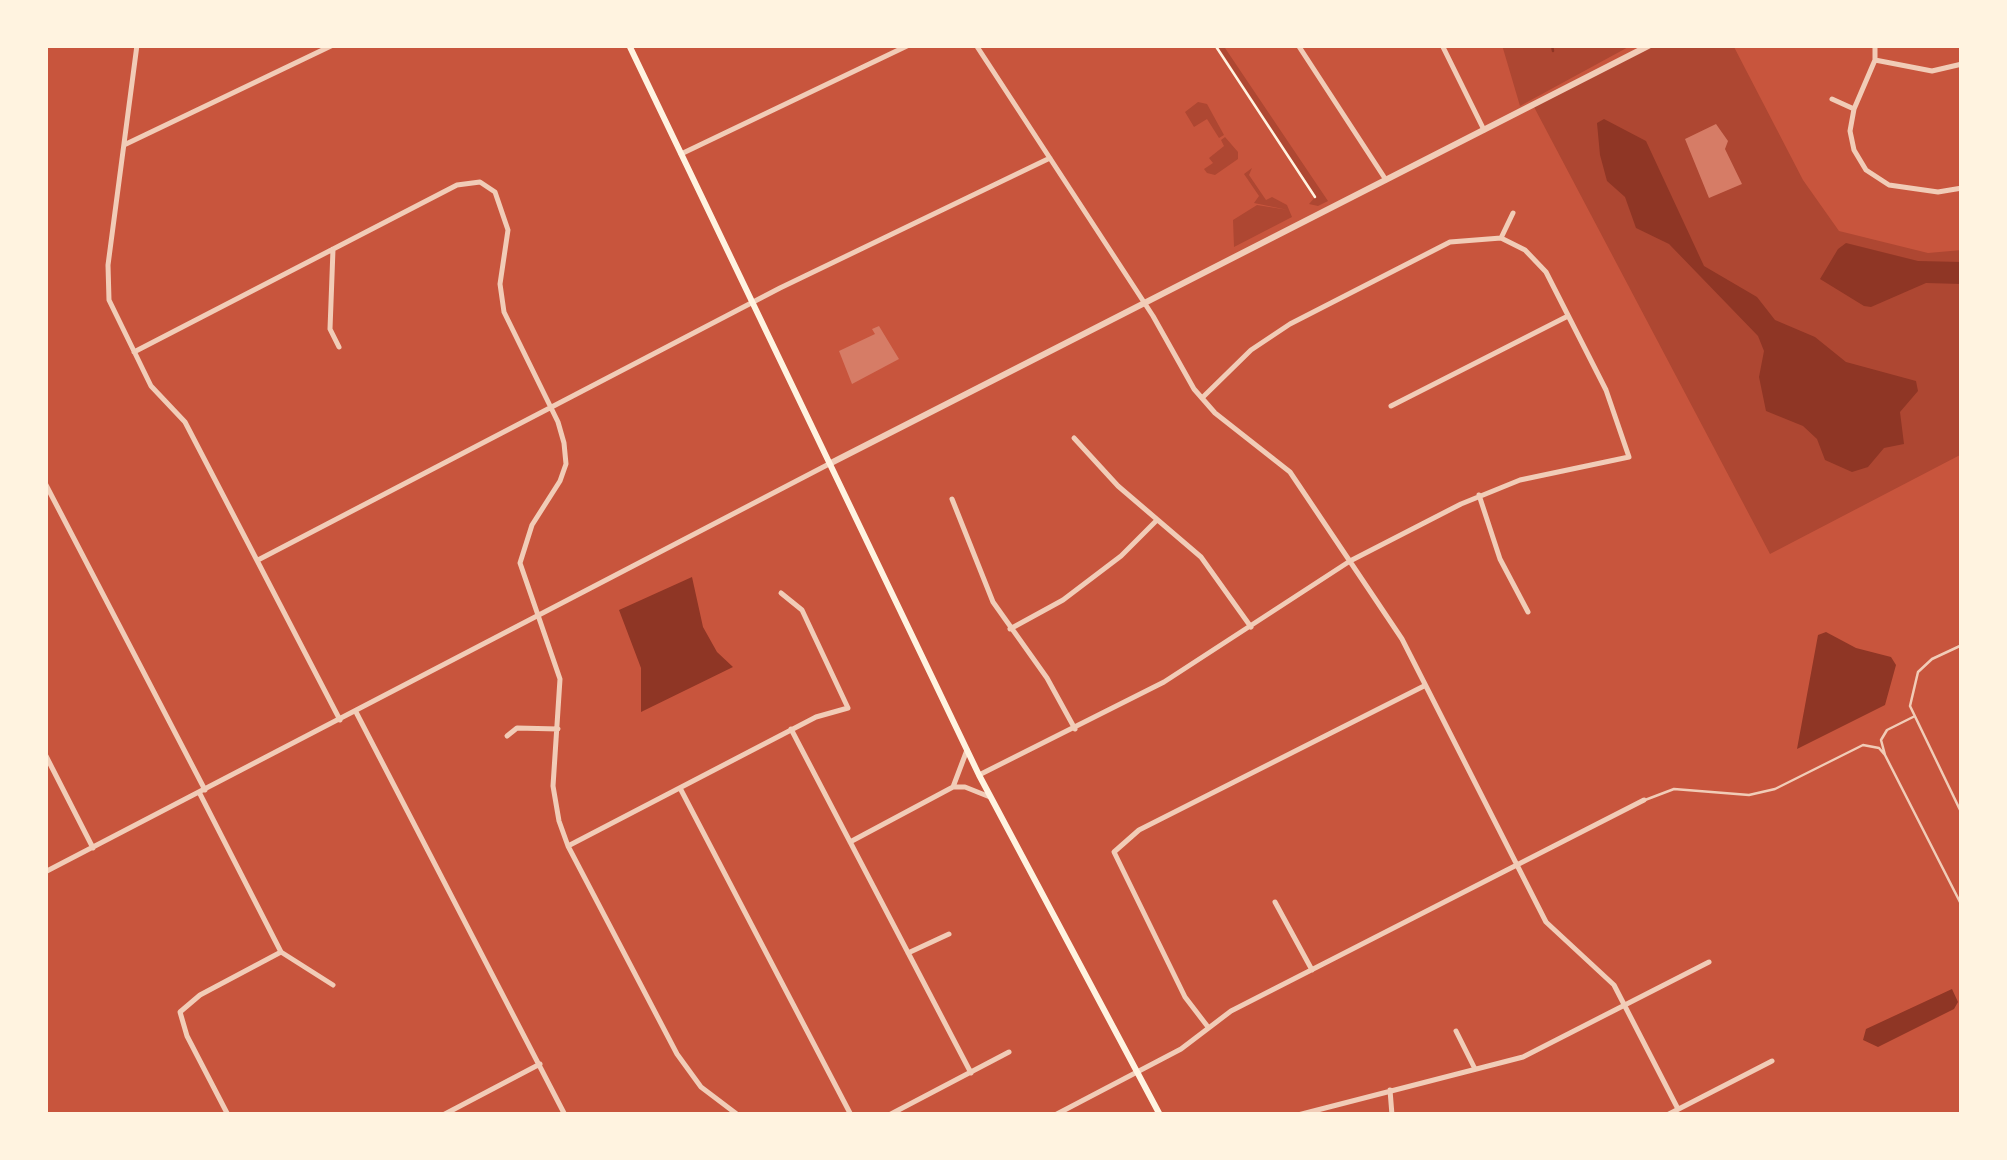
<!DOCTYPE html>
<style>
body{margin:0}
#map{position:relative;width:2007px;height:1160px;overflow:hidden;background:#c8553d;font-family:"Archivo Narrow",sans-serif}
canvas{display:block}
.frame{position:absolute;inset:0;border:48px solid #fff3e0;pointer-events:none}
</style>
<div id="map">
<canvas width="2007" height="1160"></canvas>
<div class="frame"></div>
</div>
<script>
const g = document.querySelector('canvas').getContext('2d');
g.lineJoin = 'round';
function fillPath(path, color) { g.fillStyle = color; g.fill(path, 'evenodd'); }
const toPath = rows => new Path2D(rows.map(r => 'M' + r).join(''));
function trace(path, color, width, dash) { g.strokeStyle = color; g.lineWidth = width; g.lineCap = dash ? 'butt' : 'round'; g.setLineDash(dash || []); g.stroke(path); }
fillPath(toPath([
 [1217,45,1223,45,1328,201,1318,206,1309,204,1316,196],
 [1502,45,1632,45,1520,106],
 [1655,45,1733,45,1803,180,1839,231,1928,253,1962,250,1962,454,1770,554,1534,107],
 [1198,102,1207,104,1224,135,1219,138,1207,119,1194,127,1185,112],
 [1225,137,1238,152,1238,159,1215,175,1207,173,1204,169,1213,163,1209,158,1224,146,1221,140],
 [1252,168,1249,175,1266,200,1272,197,1287,205,1292,217,1234,247,1233,220,1257,205,1288,210,1254,203,1259,196,1244,174]
]), '#ae4732');
fillPath(toPath([
 [1604,119,1646,141,1704,266,1757,297,1775,320,1815,337,1846,362,1916,381,1918,391,1900,412,1904,444,1884,448,1868,467,1852,472,1825,460,1817,439,1803,426,1766,411,1759,377,1764,351,1758,336,1669,244,1636,228,1625,197,1607,181,1600,155,1597,123],
 [1846,243,1918,261,1962,262,1962,284,1926,283,1871,307,1864,306,1820,279,1838,249],
 [692,577,703,627,717,652,733,667,641,712,641,668,619,610],
 [1826,632,1856,648,1891,657,1896,665,1885,705,1797,749,1818,635],
 [1952,989,1958,1002,1954,1009,1878,1047,1863,1040,1866,1029]
]), '#8f3625');
trace(toPath([
 [1552,45,1553,51]
]), '#8f3625', 2.5);
fillPath(toPath([
 [1716,124,1728,141,1725,149,1742,184,1709,198,1685,139],
 [879,326,899,359,852,384,839,351,875,334,872,329]
]), '#d67c66');
trace(toPath([
 [1215,45,1315,197]
]), '#fff3e0', 2.5);
trace(toPath([
 [1962,645,1932,659,1918,672,1910,706,1962,814],
 [1913,717,1887,730,1881,740,1885,755,1962,906],
 [1645,800,1674,789,1749,795,1775,789,1863,745,1879,748,1885,755]
]), '#f1ccb7', 2.5);
trace(toPath([
 [137,45,108,265,109,300,151,386,185,422,340,720],
 [976,45,1153,316,1194,389,1215,413,1290,472,1402,639,1546,922,1614,985,1678,1109],
 [1298,45,1386,180],
 [1442,45,1484,130],
 [1875,45,1875,60,1854,109,1850,131,1854,150,1866,170,1889,185,1938,192,1962,188],
 [1875,60,1932,71,1962,64],
 [1832,99,1854,109],
 [124,145,333,45],
 [681,154,909,45],
 [1501,238,1513,213],
 [333,249,330,329,339,347],
 [134,352,457,185,480,182,495,192,508,230,500,284,504,312,558,422,564,443,566,464,560,481,532,525,520,563,560,679,553,786,559,821,568,846,677,1054,701,1087,738,1115],
 [1391,406,1568,316],
 [1074,438,1118,486,1201,557,1251,627],
 [45,483,205,790],
 [1479,495,1500,559,1528,612],
 [952,499,993,602,1047,678,1075,729],
 [258,560,780,288,1050,158],
 [1010,629,1063,600,1121,556,1157,520],
 [356,712,565,1115],
 [791,729,971,1073],
 [507,736,517,728,558,729],
 [45,754,93,848],
 [979,775,1164,682,1350,561,1461,504,1520,480,1629,457,1606,390,1546,272,1525,250,1501,238,1450,242,1290,324,1251,350,1202,398],
 [953,787,967,750],
 [680,788,851,1115],
 [199,792,281,952,333,985],
 [850,842,953,787,965,787,990,797],
 [568,846,816,717,848,708,802,610,781,593],
 [45,872,829,464],
 [1275,902,1312,970],
 [908,953,949,934],
 [1208,1027,1185,997,1114,852,1139,830,1424,686],
 [1456,1031,1475,1069],
 [1390,1090,1392,1115],
 [228,1115,187,1036,180,1012,200,995,281,952],
 [443,1115,540,1064],
 [889,1115,1009,1052],
 [1055,1115,1181,1049,1231,1011,1644,800],
 [1298,1115,1523,1057,1709,962],
 [1667,1115,1772,1061]
]), '#f1ccb7', 5);
trace(toPath([
 [829,464,1650,45]
]), '#f1ccb7', 6);
trace(toPath([
 [629,45,979,775,1160,1115]
]), '#fff3e0', 6);
</script>
